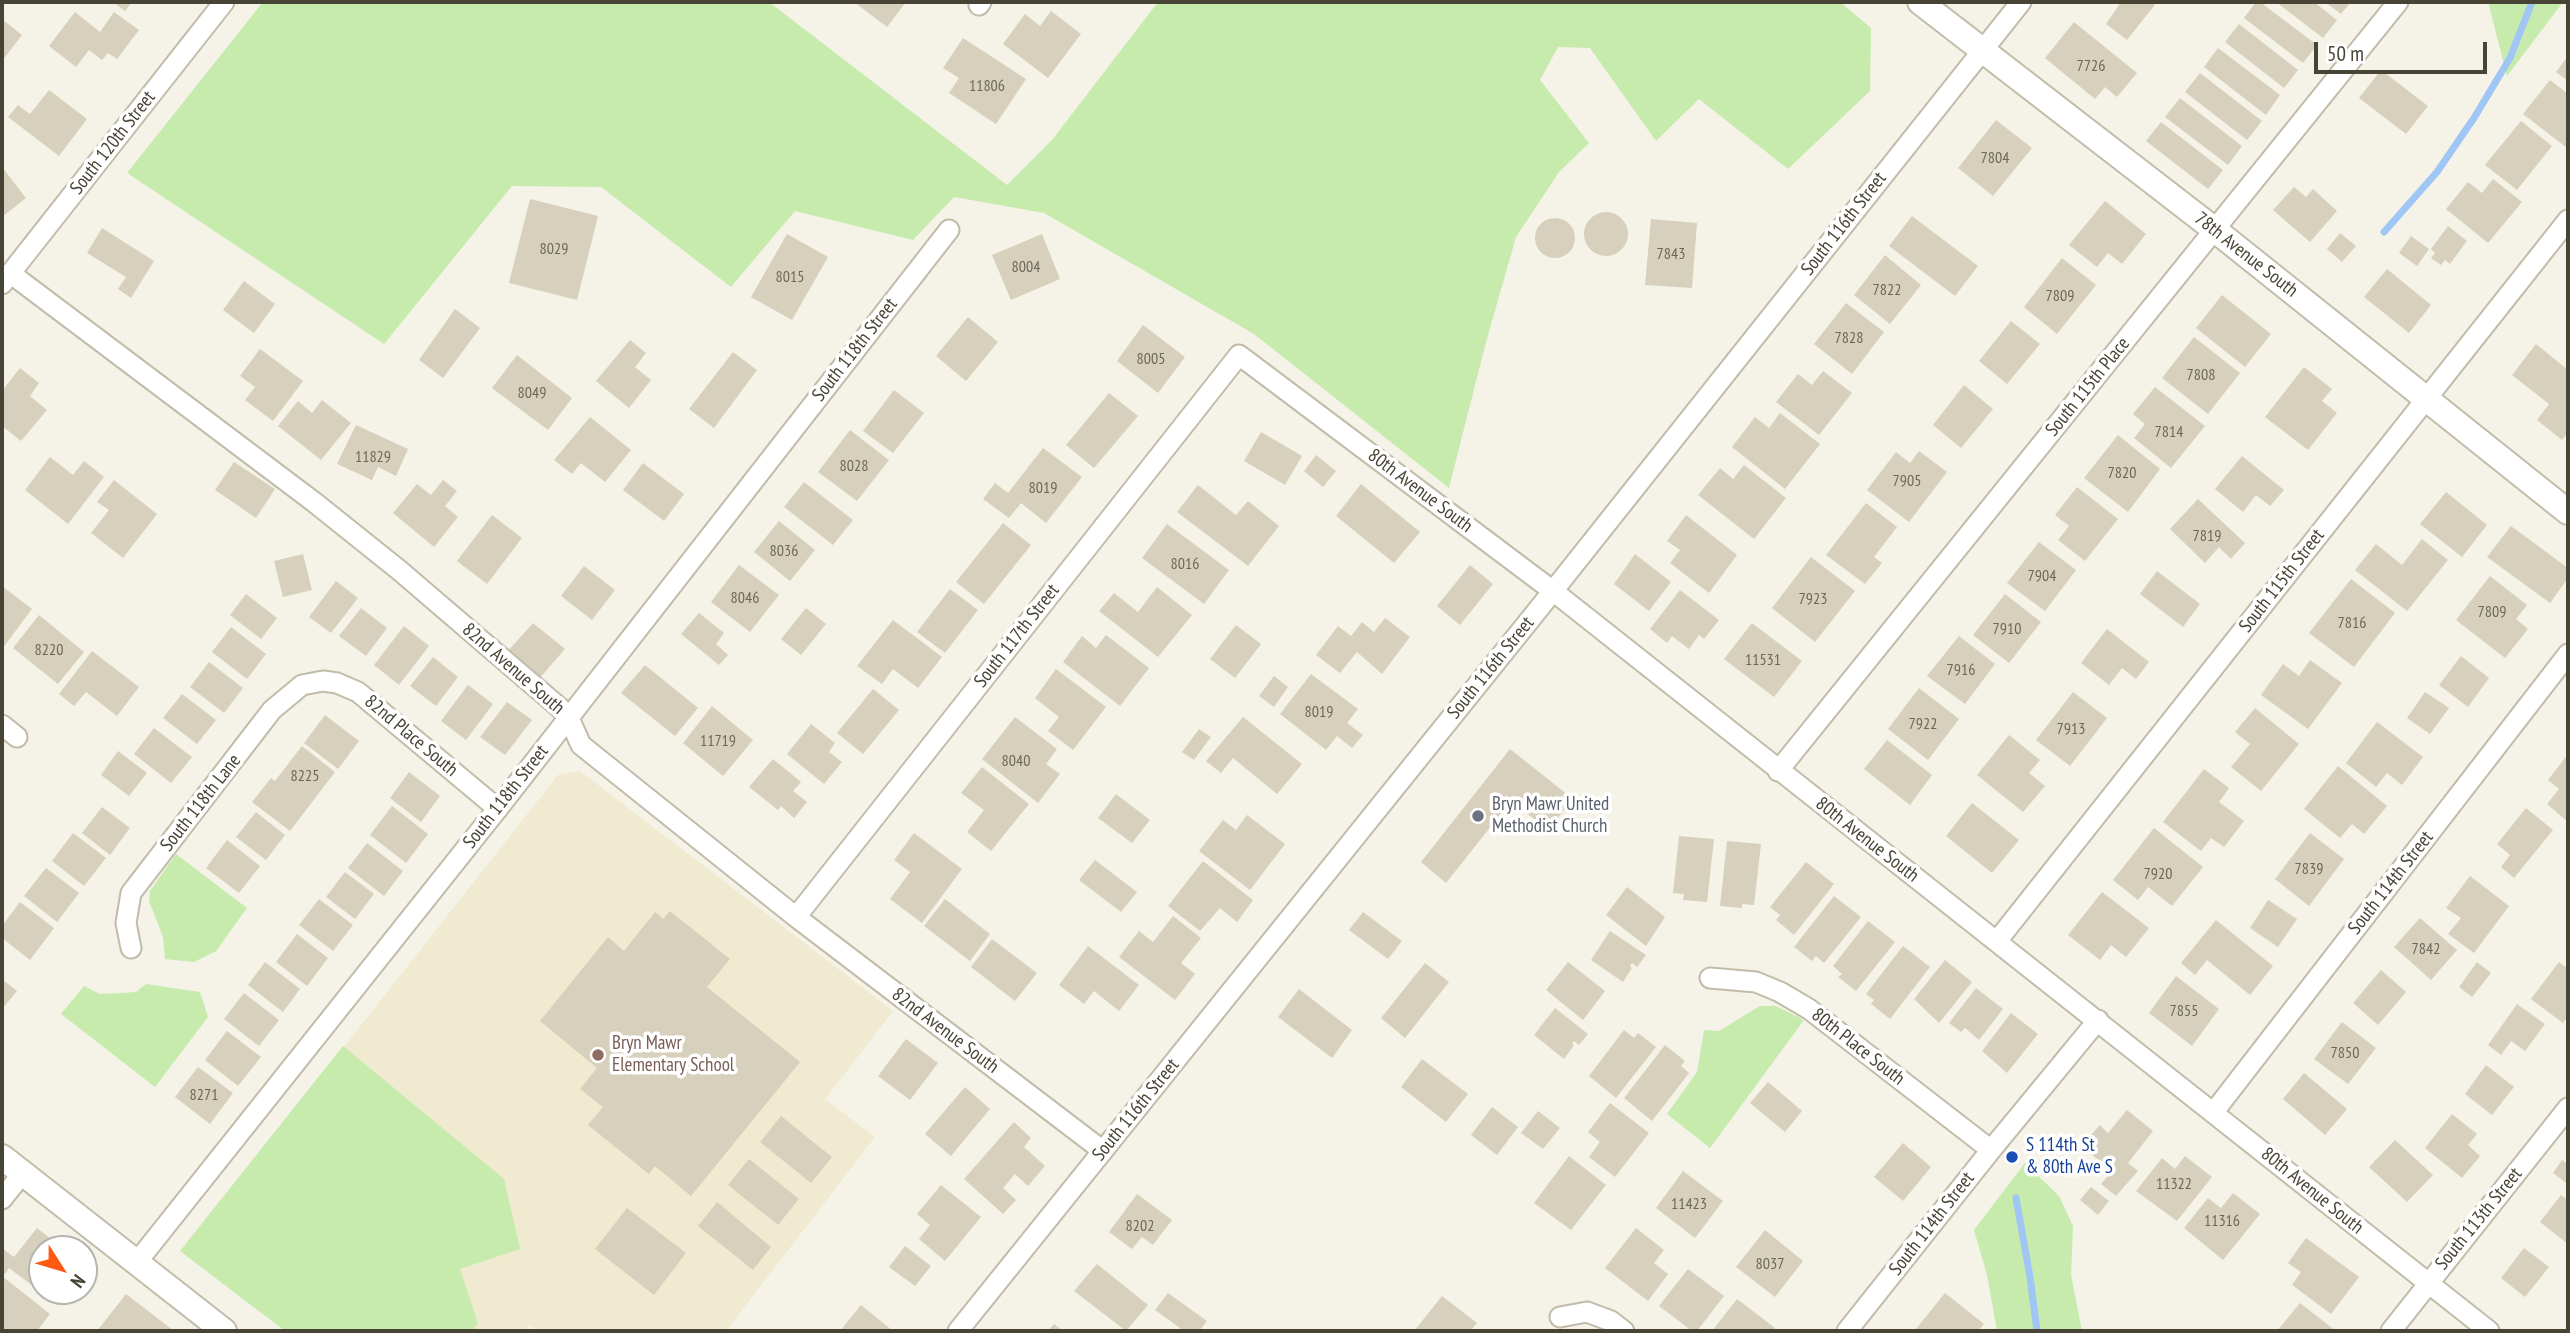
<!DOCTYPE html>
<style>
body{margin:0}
#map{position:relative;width:2570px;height:1333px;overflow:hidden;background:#f5f2e7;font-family:"PT Sans Narrow",sans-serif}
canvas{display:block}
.frame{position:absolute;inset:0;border:4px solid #484435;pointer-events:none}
.north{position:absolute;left:28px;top:1235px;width:70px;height:70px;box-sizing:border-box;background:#fff;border:2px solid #b6b4ae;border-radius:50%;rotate:127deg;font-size:19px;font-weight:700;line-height:28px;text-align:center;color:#484435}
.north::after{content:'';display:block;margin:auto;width:24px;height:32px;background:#ff5914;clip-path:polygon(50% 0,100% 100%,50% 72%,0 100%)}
.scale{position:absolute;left:2314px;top:42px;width:173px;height:32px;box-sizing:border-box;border:4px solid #484435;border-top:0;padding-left:9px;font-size:21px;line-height:24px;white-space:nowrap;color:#484435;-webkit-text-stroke:5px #fff;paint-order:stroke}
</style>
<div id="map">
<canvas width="2570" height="1333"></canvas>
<div class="frame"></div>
<div class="north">N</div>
<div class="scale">50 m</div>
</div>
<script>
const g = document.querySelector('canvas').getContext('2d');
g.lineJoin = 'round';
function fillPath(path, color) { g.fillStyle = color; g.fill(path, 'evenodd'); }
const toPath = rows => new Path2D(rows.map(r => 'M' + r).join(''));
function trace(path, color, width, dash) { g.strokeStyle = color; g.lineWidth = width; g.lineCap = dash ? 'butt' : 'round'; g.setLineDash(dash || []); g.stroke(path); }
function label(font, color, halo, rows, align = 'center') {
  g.font = font + ' "PT Sans Narrow",sans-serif'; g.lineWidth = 7; g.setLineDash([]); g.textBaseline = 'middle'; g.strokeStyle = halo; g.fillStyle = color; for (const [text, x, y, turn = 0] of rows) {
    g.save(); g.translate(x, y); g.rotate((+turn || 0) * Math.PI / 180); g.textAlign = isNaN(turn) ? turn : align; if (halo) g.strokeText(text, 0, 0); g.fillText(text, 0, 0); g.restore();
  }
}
fillPath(toPath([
 [580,771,893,1011,825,1099,875,1137,726,1331,539,1331,530,1325,525,1331,290,1331,196,1235,558,775]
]), '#efead0');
fillPath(toPath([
 [263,2,769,2,1007,185,1052,140,1158,2,1840,2,1871,28,1870,91,1788,169,1699,99,1656,141,1590,48,1558,47,1540,80,1589,143,1559,172,1516,237,1486,342,1449,488,1254,334,1044,213,954,197,913,240,795,211,731,287,601,187,512,186,384,344,127,173],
 [2488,2,2563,2,2507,76],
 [176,854,247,908,216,951,194,962,165,959,163,937,149,901,150,891],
 [146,984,200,992,208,1017,155,1087,61,1014,84,986,100,994,122,993,136,992],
 [1760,1006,1776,1006,1804,1020,1710,1148,1667,1114,1697,1072,1704,1030,1719,1031],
 [343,1046,504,1179,520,1249,460,1269,478,1323,472,1331,285,1331,180,1251],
 [2025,1163,2059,1196,2073,1226,2071,1275,2082,1331,1997,1331,1987,1275,1974,1230]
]), '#c6ebad');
trace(toPath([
 [2384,232,2437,172,2474,118,2510,58,2532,2],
 [2016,1198,2030,1277,2037,1331]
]), '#a0c6f5', 7);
fillPath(toPath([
 [113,2,132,2,125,11],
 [854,2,906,2,887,27],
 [2121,2,2157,2,2127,40,2106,24],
 [2256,2,2260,2,2317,45,2303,63,2244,18],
 [2276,2,2314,2,2337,20,2323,38],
 [2325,2,2351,2,2341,14],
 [1051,11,1081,34,1048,78,1003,44,1025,14,1040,26],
 [75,12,100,32,114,12,139,30,117,59,108,53,102,60,89,50,76,67,49,46],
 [2,19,22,35,2,61],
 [2074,22,2137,73,2117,97,2105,87,2095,99,2045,58],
 [2239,24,2298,70,2284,88,2225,42],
 [963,38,1026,79,996,124,949,93,959,78,943,68],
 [2218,48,2280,95,2266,115,2204,67],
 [2568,56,2568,81,2556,72],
 [2381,70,2428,106,2406,134,2359,98],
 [2200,73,2262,121,2247,140,2185,92],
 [2550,80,2568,94,2567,148,2523,114],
 [49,90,87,119,59,156,8,117,18,105,30,114],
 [2180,98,2242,146,2228,165,2165,117],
 [1996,120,2032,148,1993,196,1958,168],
 [2521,121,2552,146,2517,190,2485,165],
 [2161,122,2223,170,2208,189,2146,141],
 [2,167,26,198,2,217],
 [2493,179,2522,202,2488,243,2446,209,2468,182,2482,193],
 [2294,187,2306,197,2313,189,2337,211,2310,242,2273,210],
 [530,199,598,216,577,300,509,283],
 [2105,201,2146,234,2122,264,2108,253,2097,267,2069,245],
 '1584 234a22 22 0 1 1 44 0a22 22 0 1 1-44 0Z',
 [1912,216,1978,266,1955,296,1889,246],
 '1535 238a20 20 0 1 1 40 0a20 20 0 1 1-40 0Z',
 [1651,219,1697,223,1692,288,1645,285],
 [2448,226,2467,241,2450,264,2445,260,2441,265,2431,258,2435,253,2431,249],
 [102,228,154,261,131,298,118,289,126,277,87,253],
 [2340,233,2356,246,2342,262,2327,249],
 [787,234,828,257,792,320,751,297],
 [1042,234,1060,279,1011,300,992,255],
 [2411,236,2429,249,2417,266,2399,253],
 [1885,255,1921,285,1890,324,1854,295],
 [2062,258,2096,285,2057,334,2024,307],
 [2387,269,2431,305,2409,333,2364,297],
 [244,281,275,304,254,333,223,310],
 [2222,295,2271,334,2245,367,2196,328],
 [1846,303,1884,332,1852,374,1814,344],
 [455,309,480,328,443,378,419,360],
 [968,317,998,342,966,381,936,356],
 [2011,321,2040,344,2007,384,1979,361],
 [1143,325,1185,357,1158,393,1117,361],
 [2194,337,2240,373,2208,414,2162,378],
 [630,340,646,353,635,367,651,380,629,408,596,381],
 [2536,344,2568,370,2568,432,2562,440,2537,420,2549,404,2512,375],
 [260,349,303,381,273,421,245,400,255,387,240,376],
 [733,352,757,370,714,428,689,409],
 [517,355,572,398,548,430,492,388],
 [2304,367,2332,389,2322,401,2337,413,2308,450,2265,417],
 [20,368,39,383,30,396,47,410,21,441,2,426,2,391],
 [1823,371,1852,393,1819,435,1776,402,1798,374,1812,385],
 [1964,385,1993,409,1961,448,1933,425],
 [2155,387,2205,426,2171,468,2134,438,2145,424,2133,414],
 [894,390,924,413,893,453,863,431],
 [1109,393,1138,416,1094,468,1066,445],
 [322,400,351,423,321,460,278,426,298,401,312,413],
 [1780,413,1820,444,1785,489,1732,447,1755,417,1769,428],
 [590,417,631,450,605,482,581,463,572,474,554,460],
 [356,425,408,449,396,476,378,467,372,480,337,464],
 [850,430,889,460,857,501,818,472],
 [1261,432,1302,456,1285,485,1244,461],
 [2118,435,2160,469,2128,512,2084,478],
 [1043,448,1082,477,1046,523,1021,503,1009,518,983,499,995,483,1008,493],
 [1919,451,1947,472,1909,522,1867,490,1896,452,1910,463],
 [1316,455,1336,471,1323,487,1304,471],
 [2242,456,2284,490,2270,506,2256,495,2243,512,2215,489],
 [50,457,73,475,84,461,104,477,68,524,25,490],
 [234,462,275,489,256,518,215,490],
 [643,463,684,494,664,521,623,490],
 [1744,465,1786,498,1754,539,1698,495,1720,468,1733,479],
 [114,480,157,514,123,558,91,533,109,510,97,502],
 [443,480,457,491,445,506,458,517,434,547,393,513,417,484,431,495],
 [804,482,853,520,833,545,784,507],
 [1361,484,1420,532,1394,563,1336,516],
 [1198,485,1236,515,1248,501,1279,526,1248,566,1177,512],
 [2077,487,2118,519,2085,561,2058,540,2069,526,2055,515],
 [2446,492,2487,525,2462,557,2420,524],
 [2198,499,2245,543,2231,559,2219,547,2205,563,2170,529],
 [1866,503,1897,527,1874,557,1882,563,1865,584,1826,555],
 [492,515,522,538,487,584,457,561],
 [1686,515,1737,555,1709,593,1670,563,1680,550,1667,541],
 [779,521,815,550,790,581,754,552],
 [1003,523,1031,545,984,604,956,582],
 [1167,524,1229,570,1204,604,1142,558],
 [2511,526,2568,568,2568,578,2550,603,2487,557],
 [2422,539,2448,560,2407,611,2355,570,2376,544,2402,565],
 [2039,542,2076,570,2045,611,2007,583],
 [303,554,312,590,283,597,274,561],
 [1635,554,1671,582,1649,611,1614,584],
 [1811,557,1855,591,1815,642,1772,608],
 [739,565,779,595,750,632,711,602],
 [1470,565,1493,584,1460,625,1437,606],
 [584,566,615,590,592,620,561,596],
 [2157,571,2200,604,2183,627,2140,594],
 [2490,576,2527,605,2516,619,2528,629,2505,658,2456,620],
 [2351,579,2395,613,2354,667,2309,633],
 [336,581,358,598,331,633,309,617],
 [2,586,32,609,2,649],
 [1157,587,1192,615,1158,657,1099,611,1114,593,1138,612],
 [950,589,978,610,945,653,917,632],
 [1680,590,1719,620,1704,639,1699,635,1689,649,1672,636,1667,643,1650,629],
 [246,594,277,618,261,639,230,615],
 [2005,594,2041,622,2009,663,1973,635],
 [361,608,387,628,366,656,339,636],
 [806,608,826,624,801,655,781,639],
 [699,613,724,633,716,644,728,655,719,665,681,634],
 [39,615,84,652,58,684,13,648],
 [1385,618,1410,637,1382,674,1357,652,1340,673,1316,655,1338,626,1351,636,1362,622,1374,632],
 [893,620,942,657,918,688,893,669,882,684,857,666],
 [533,623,565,649,538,680,506,653],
 [1752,623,1802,661,1774,697,1724,659],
 [1236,625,1261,644,1235,678,1210,659],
 [404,626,429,646,399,685,374,665],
 [231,627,266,654,247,679,212,652],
 [2107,629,2149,662,2136,679,2122,668,2109,685,2081,663],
 [1106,635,1149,668,1120,706,1063,662,1082,636,1096,648],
 [1959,636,1995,664,1965,704,1927,676],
 [92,651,139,687,117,716,86,692,74,706,59,694],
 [2461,656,2489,678,2468,707,2439,685],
 [433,657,458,677,436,706,410,686],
 [2310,660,2342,683,2308,729,2261,695,2283,664,2299,676],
 [209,662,243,688,224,713,190,687],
 [645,665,698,708,675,736,621,693],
 [1056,669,1106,707,1073,750,1048,731,1059,717,1035,698],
 [1311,674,1358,709,1347,723,1363,735,1352,748,1337,736,1326,750,1280,714],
 [1274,676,1288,687,1274,707,1259,696],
 [468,685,493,704,466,740,441,721],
 [1919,688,1959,719,1928,760,1888,729],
 [873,689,899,710,863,754,837,733],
 [2073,692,2107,718,2070,766,2036,740],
 [2425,692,2449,708,2430,734,2407,718],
 [182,694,216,720,197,744,163,718],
 [507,702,532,720,505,755,480,737],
 [712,706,753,740,723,776,683,743],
 [2255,708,2299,744,2261,791,2231,767,2250,744,2235,732],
 [325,715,359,741,338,769,304,743],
 [1015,717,1057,749,1046,764,1060,774,1038,803,982,759],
 [1243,717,1302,764,1277,794,1233,758,1221,773,1206,761],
 [2377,722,2423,757,2402,785,2387,773,2376,787,2346,763],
 [811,724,835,743,829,752,842,762,824,784,787,754],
 [154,728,192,757,171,783,134,754],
 [1199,729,1211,737,1194,760,1182,752],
 [2009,735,2040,760,2029,773,2045,786,2023,812,1977,775],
 [1887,740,1932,775,1910,805,1864,769],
 [302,746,335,772,290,831,252,802,271,778,275,781],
 [1510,749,1573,799,1548,830,1511,801,1446,883,1421,862],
 [118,751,147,773,129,796,101,775],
 [2568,754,2568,822,2547,804,2559,789,2548,780],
 [773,759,801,782,793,791,807,802,794,818,781,806,778,810,749,787],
 [2338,766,2387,806,2364,834,2352,824,2340,838,2304,809],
 [982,767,1029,804,991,851,967,832,984,810,961,793],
 [2204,769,2229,788,2219,802,2244,821,2224,847,2211,838,2201,851,2163,822],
 [409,772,440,796,421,822,390,798],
 [1116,794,1150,820,1132,843,1098,818],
 [1972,803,2019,840,1992,873,1946,836],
 [392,806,428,834,406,863,370,835],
 [102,807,130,828,110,855,82,833],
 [2526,808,2553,830,2514,878,2501,867,2510,855,2497,844],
 [256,812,285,835,266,860,236,837],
 [1247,815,1285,844,1250,890,1199,851,1223,820,1236,830],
 [2154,828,2203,867,2172,906,2148,887,2138,900,2113,880],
 [73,833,106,858,84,886,52,861],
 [914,833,962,869,922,923,890,899,910,872,894,860],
 [2310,833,2344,859,2309,906,2275,879],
 [1679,836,1714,839,1707,902,1683,900,1684,894,1673,893],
 [227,840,260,866,239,893,206,868],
 [1727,841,1761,844,1754,905,1742,904,1742,908,1720,906],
 [367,843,403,871,384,896,348,868],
 [1095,860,1137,892,1121,912,1079,880],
 [1203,861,1253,900,1237,922,1220,908,1200,931,1168,906],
 [1806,862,1834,884,1794,935,1776,920,1780,915,1770,907],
 [46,868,79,893,57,922,24,896],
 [345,872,374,894,355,919,326,897],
 [2470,876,2509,906,2474,953,2448,934,2461,918,2446,908],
 [1627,887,1665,917,1646,946,1606,915],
 [2102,892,2149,928,2126,957,2111,945,2100,960,2068,935],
 [1834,896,1861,917,1824,963,1816,956,1812,961,1794,947],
 [319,899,353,925,333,951,299,925],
 [945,899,990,934,970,961,924,926],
 [2268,900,2297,919,2278,947,2250,928],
 [20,902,54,928,30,960,2,938,2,926],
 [670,911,730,959,707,987,800,1062,691,1196,655,1166,649,1174,588,1125,603,1107,580,1089,597,1068,540,1021,608,937,624,951,655,912,663,919],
 [1363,912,1402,941,1388,959,1349,930],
 [1173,916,1201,938,1181,963,1195,974,1175,1000,1119,957,1139,931,1153,942],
 [2420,918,2457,950,2431,980,2394,947],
 [2216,920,2273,966,2250,995,2207,960,2195,975,2181,963],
 [1868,921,1895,942,1856,991,1838,977,1842,974,1833,966],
 [1610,931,1646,955,1637,967,1632,963,1630,966,1632,968,1623,982,1591,960],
 [297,934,328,958,307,986,276,962],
 [992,939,1037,973,1015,1001,971,967],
 [1088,946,1139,985,1119,1011,1094,991,1084,1004,1059,985],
 [1903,946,1930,967,1890,1019,1871,1004,1874,1000,1866,994],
 [1945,960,1972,982,1939,1023,1914,999],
 [265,962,300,989,283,1012,248,985],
 [1568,962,1605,991,1583,1020,1546,990],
 [2477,962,2491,973,2472,997,2459,987],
 [2559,962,2568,969,2568,1016,2563,1023,2531,999],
 [1425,963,1449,982,1405,1038,1381,1018],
 [2381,970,2406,992,2378,1025,2353,1003],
 [2176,976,2219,1009,2192,1046,2149,1013],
 [2,979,17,991,3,1008,2,1006],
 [1976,988,2003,1009,1979,1040,1965,1028,1961,1032,1949,1023],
 [1299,989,1352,1030,1332,1058,1278,1017],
 [244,993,279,1020,259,1046,224,1019],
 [2517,1004,2545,1024,2525,1051,2511,1041,2501,1055,2488,1045],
 [1555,1008,1588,1034,1579,1045,1574,1041,1572,1044,1574,1045,1564,1059,1534,1035],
 [2011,1013,2038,1034,2007,1073,1982,1051],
 [2342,1022,2376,1048,2348,1084,2314,1059],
 [1624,1030,1634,1038,1638,1033,1656,1047,1616,1098,1589,1076],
 [227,1031,261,1057,238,1086,205,1060],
 [906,1039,938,1063,910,1100,878,1076],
 [1665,1045,1685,1061,1681,1066,1689,1073,1652,1121,1624,1098],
 [1422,1059,1468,1094,1446,1122,1401,1087],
 [2486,1065,2514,1087,2492,1115,2465,1094],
 [198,1067,233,1093,210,1124,175,1097],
 [2304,1073,2347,1109,2325,1135,2283,1099],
 [1768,1082,1802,1111,1785,1132,1750,1103],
 [965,1087,990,1109,951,1156,925,1134],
 [1610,1103,1649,1133,1615,1177,1589,1157,1600,1142,1588,1132],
 [1492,1107,1518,1127,1497,1155,1471,1135],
 [2127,1110,2153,1131,2128,1163,2138,1171,2116,1196,2101,1184,2112,1171,2081,1146,2100,1125,2108,1133],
 [1538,1111,1560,1128,1543,1149,1521,1133],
 [2452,1114,2477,1134,2468,1145,2480,1156,2462,1178,2425,1148],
 [781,1116,832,1157,811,1183,760,1142],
 [1014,1122,1031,1138,1024,1147,1045,1166,1028,1186,1015,1174,1003,1188,1016,1200,1003,1214,964,1179],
 [2395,1140,2433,1175,2407,1202,2369,1167],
 [1903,1143,1931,1167,1903,1201,1874,1177],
 [1569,1156,1606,1185,1571,1230,1534,1203],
 [2185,1156,2212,1177,2177,1221,2136,1191,2162,1158,2175,1169],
 [749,1159,799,1199,778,1225,728,1185],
 [2562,1160,2568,1164,2568,1184,2553,1173],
 [1683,1171,1723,1201,1695,1238,1656,1208],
 [941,1185,981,1217,945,1261,919,1239,930,1225,917,1214],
 [2091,1187,2109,1201,2098,1215,2080,1200],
 [2233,1193,2260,1214,2223,1260,2184,1228,2208,1198,2221,1208],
 [1137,1194,1172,1220,1153,1245,1142,1237,1132,1249,1109,1232],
 [2561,1195,2568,1200,2568,1244,2540,1222],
 [717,1202,771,1247,753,1270,698,1226],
 [627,1208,686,1253,654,1295,595,1249],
 [37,1228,64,1249,42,1249,42,1293,9,1268,5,1274,2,1272,2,1248,14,1257],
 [1636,1228,1664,1250,1654,1263,1668,1274,1648,1301,1605,1268],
 [1765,1230,1803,1261,1775,1297,1736,1267],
 [2306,1238,2359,1277,2331,1314,2292,1285,2301,1272,2288,1263],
 [905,1246,931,1266,915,1286,889,1267],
 [2524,1248,2549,1267,2525,1297,2501,1278],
 [1097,1264,1148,1305,1126,1331,1074,1291],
 [84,1265,91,1271,84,1280],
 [1688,1269,1724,1296,1697,1331,1692,1331,1659,1306],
 [2,1276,50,1314,37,1331,2,1331],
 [56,1291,75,1291,67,1300],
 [1168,1293,1207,1321,1199,1331,1184,1331,1155,1310],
 [1945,1293,1984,1324,1978,1331,1919,1331,1916,1329],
 [126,1294,174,1331,97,1331],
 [1442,1296,1477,1323,1470,1331,1414,1331],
 [1737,1299,1775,1328,1772,1331,1712,1331],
 [2300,1303,2336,1331,2277,1331],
 [861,1305,893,1331,840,1331],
 [1054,1324,1063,1331,1048,1331]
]), '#d7d0bc');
const minor = toPath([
 [979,5,981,2],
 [10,273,314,502,399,570,560,708,568,716,581,745,796,917,1103,1151],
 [2,284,224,2],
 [2,725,17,737],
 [1778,771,2398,2],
 [796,917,1239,355,1553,591,2489,1331],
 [1997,941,2568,220],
 [131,948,126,923,131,893,272,710,302,685,323,681,337,683,358,692,498,809],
 [1710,978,1756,982,1780,992,1809,1009,1991,1150],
 [2213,1113,2568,654],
 [2,1199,22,1174],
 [137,1262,503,802,949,230],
 [1560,1317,1587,1312,1611,1321,1624,1331],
 [958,1331,1553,591,2021,2],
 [1847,1331,1991,1150,2098,1020],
 [2391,1331,2568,1108]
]);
const tertiary = toPath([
 [1920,2,2215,230,2568,512],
 [2,1157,224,1331]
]);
trace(minor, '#c1bca9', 23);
trace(tertiary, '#c1bca9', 28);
trace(minor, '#fff', 19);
trace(tertiary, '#fff', 24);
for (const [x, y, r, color] of [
 [1478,816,7,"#6b7280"],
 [598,1055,7,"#8d6e63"],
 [2012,1157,7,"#1a4fb4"]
]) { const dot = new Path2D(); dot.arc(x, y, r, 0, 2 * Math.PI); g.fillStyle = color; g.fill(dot); trace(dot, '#fff', 2.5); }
label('16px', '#6c6757', null, [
 ["7726",2091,66],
 ["11806",987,86],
 ["7804",1995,158],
 ["8029",554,249],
 ["7843",1671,254],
 ["8004",1026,267],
 ["8015",790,277],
 ["7822",1887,290],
 ["7809",2060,296],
 ["7828",1849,338],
 ["8005",1151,359],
 ["7808",2201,375],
 ["8049",532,393],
 ["7814",2169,432],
 ["11829",373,457],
 ["8028",854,466],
 ["7820",2122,473],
 ["7905",1907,481],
 ["8019",1043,488],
 ["7819",2207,536],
 ["8036",784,551],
 ["8016",1185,564],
 ["7904",2042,576],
 ["8046",745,598],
 ["7923",1813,599],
 ["7809",2492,612],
 ["7816",2352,623],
 ["7910",2007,629],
 ["8220",49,650],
 ["11531",1763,660],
 ["7916",1961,670],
 ["8019",1319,712],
 ["7922",1923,724],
 ["7913",2071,729],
 ["11719",718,741],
 ["8040",1016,761],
 ["8225",305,776],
 ["7839",2309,869],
 ["7920",2158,874],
 ["7842",2426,949],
 ["7855",2184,1011],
 ["7850",2345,1053],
 ["8271",204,1095],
 ["11322",2174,1184],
 ["11423",1689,1204],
 ["11316",2222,1221],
 ["8202",1140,1226],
 ["8037",1770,1264]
]);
label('19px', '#484435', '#fff', [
 ["South 120th Street",113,143,-52],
 ["South 116th Street",1844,224,-52],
 ["78th Avenue South",2246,255,38],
 ["South 118th Street",855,350,-52],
 ["South 115th Place",2088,387,-51],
 ["80th Avenue South",1420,491,37],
 ["South 115th Street",2282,581,-52],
 ["South 117th Street",1017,636,-52],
 ["South 116th Street",1491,668,-51],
 ["82nd Avenue South",513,669,41],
 ["82nd Place South",411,736,40],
 ["South 118th Street",506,797,-52],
 ["South 118th Lane",201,803,-52],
 ["80th Avenue South",1867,840,38],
 ["South 114th Street",2391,883,-52],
 ["82nd Avenue South",945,1031,37],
 ["80th Place South",1858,1047,38],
 ["South 116th Street",1136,1110,-51],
 ["80th Avenue South",2312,1191,39],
 ["South 113th Street",2479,1219,-51],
 ["South 114th Street",1932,1224,-52]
]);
label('19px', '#5b616d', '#fff', [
 ["Bryn Mawr United",1492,805],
 ["Methodist Church",1492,827]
], 'left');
label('19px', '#785e54', '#fff', [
 ["Bryn Mawr",612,1044],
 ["Elementary School",612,1066]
], 'left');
label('19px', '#164399', '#fff', [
 ["S 114th St",2026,1146],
 ["& 80th Ave S",2026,1168]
], 'left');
</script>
